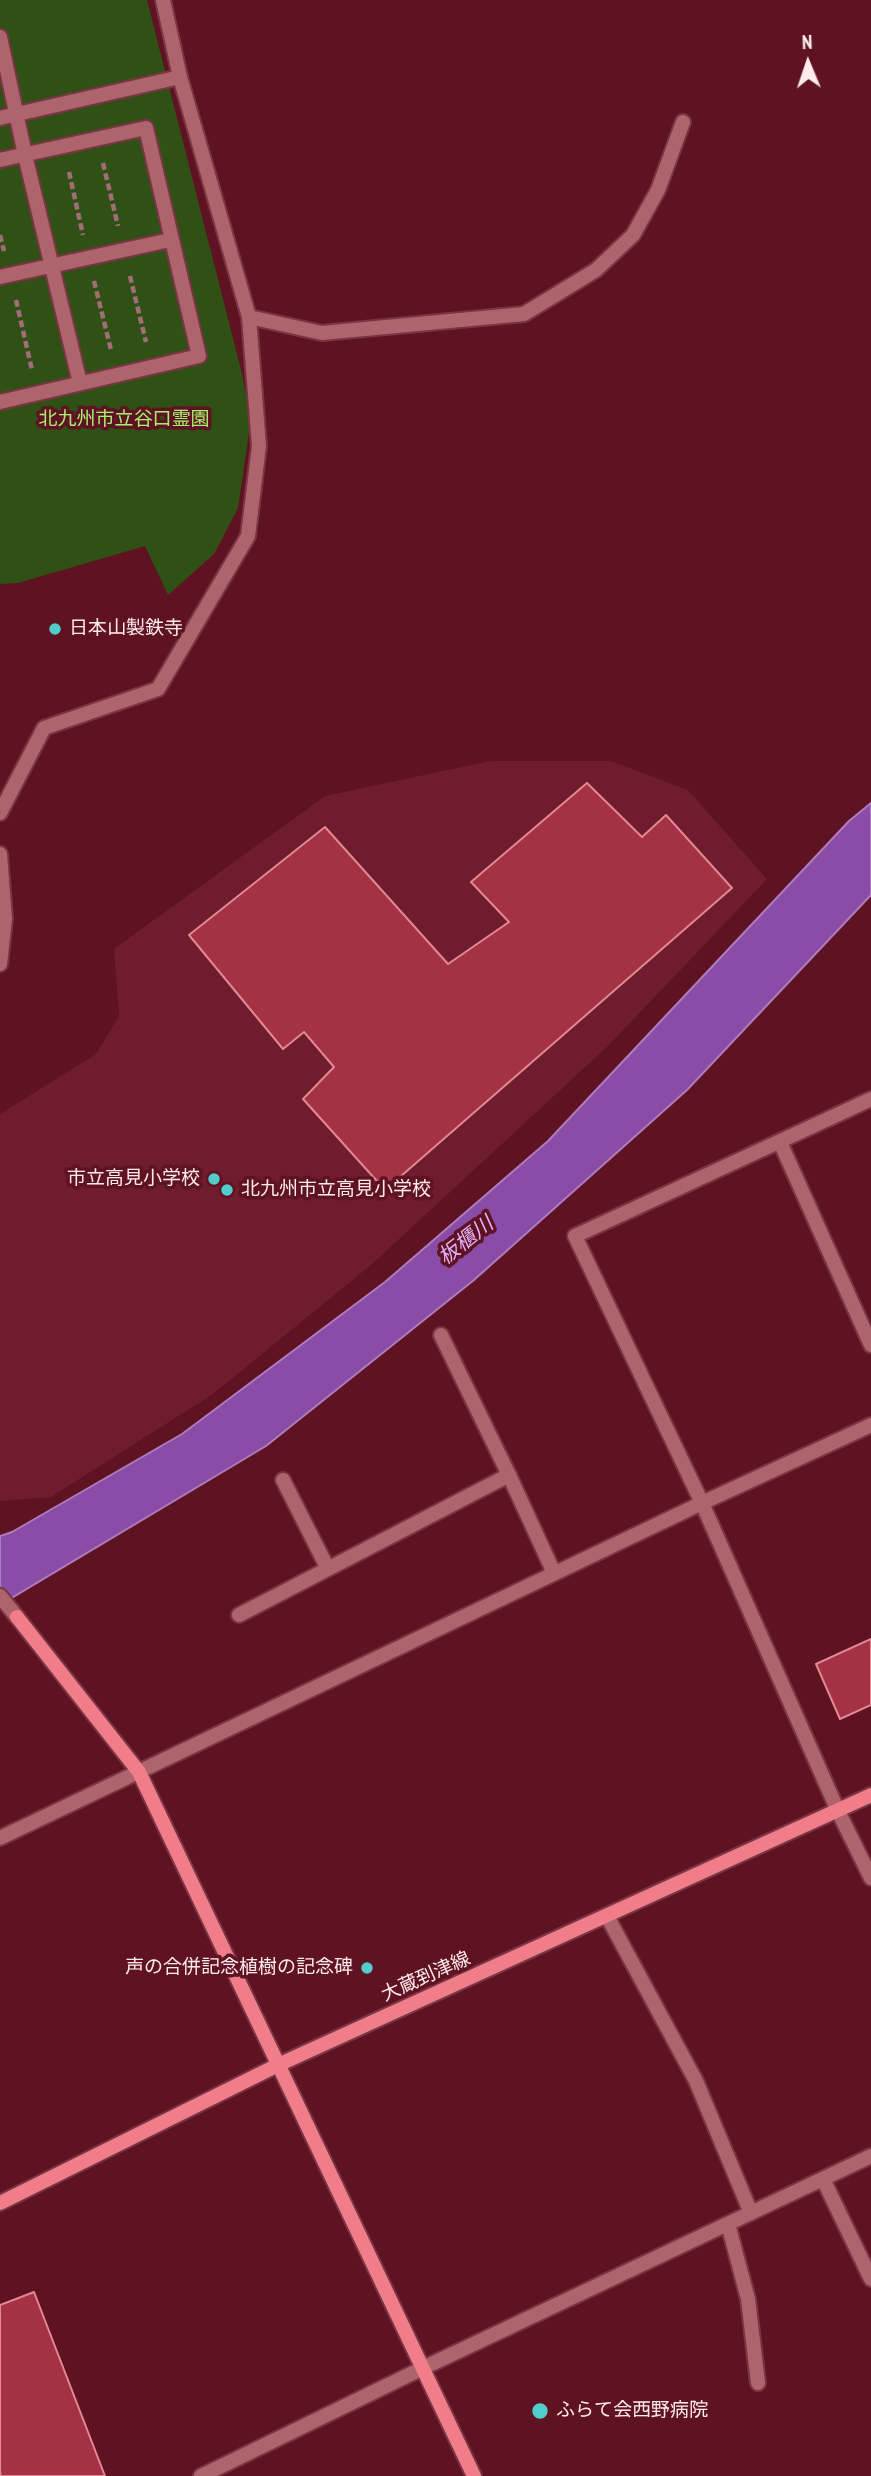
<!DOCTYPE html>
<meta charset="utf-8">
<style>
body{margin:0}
#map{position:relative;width:871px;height:2476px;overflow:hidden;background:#5f1222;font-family:"PT Sans Narrow",sans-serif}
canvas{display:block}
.north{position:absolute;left:773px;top:28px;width:70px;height:70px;-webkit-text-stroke:5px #5f1222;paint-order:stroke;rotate:358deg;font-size:19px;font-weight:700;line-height:28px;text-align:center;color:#ffebec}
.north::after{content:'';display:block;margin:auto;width:24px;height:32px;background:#ffebec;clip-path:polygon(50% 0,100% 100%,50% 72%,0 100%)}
</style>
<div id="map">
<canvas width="871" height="2476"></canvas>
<div class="north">N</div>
</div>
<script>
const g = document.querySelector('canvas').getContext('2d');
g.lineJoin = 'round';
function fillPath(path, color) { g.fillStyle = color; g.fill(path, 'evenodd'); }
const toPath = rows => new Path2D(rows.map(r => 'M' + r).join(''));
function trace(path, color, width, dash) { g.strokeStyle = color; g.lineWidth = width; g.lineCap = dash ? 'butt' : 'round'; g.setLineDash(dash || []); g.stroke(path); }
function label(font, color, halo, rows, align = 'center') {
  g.font = font + ' "PT Sans Narrow","Noto Sans JP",sans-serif'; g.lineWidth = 7; g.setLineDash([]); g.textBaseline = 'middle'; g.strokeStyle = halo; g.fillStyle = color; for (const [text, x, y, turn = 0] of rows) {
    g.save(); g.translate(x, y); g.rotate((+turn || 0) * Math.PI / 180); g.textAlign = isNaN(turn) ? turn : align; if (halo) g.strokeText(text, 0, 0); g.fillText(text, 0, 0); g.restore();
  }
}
fillPath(toPath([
 [490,761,611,761,688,790,767,879,608,1046,371,1265,213,1394,51,1497,0,1501,0,1114,96,1054,119,1016,114,949,325,796]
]), '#6f1c2e');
fillPath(toPath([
 [0,0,147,0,242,374,251,419,238,508,214,554,168,595,145,546,18,583,0,584]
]), '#305116');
const water = toPath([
 [871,803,871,895,687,1090,474,1280,266,1446,0,1605,0,1536,12,1532,182,1434,385,1282,548,1141,849,821,871,803]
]);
fillPath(water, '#8a4ca7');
trace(water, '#ad7cbc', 2);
const building = toPath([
 [587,783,642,837,666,815,732,888,385,1190,303,1099,334,1067,304,1032,283,1049,189,935,325,827,448,964,509,922,471,882,587,783],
 [871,1639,871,1705,840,1719,816,1664,871,1639],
 [34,2292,105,2476,1,2476,0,2472,0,2305,34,2292]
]);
fillPath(building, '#a43146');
trace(building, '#e18891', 2);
const lane = toPath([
 [0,37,25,155,80,383],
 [0,160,146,128,199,356,0,402],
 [0,277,170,240],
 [780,1142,871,1345],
 [283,1480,328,1569],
 [239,1615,509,1475,441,1335]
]);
const street = toPath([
 [163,0,180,77,249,317,322,333,524,314,596,270,633,235,658,190,683,122],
 [0,118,180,77],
 [0,813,44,728,158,689,248,536,259,446,249,317],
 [0,854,5,919,0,964],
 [871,1099,575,1236,702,1503,838,1811,871,1878],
 [509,1475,554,1573],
 [0,1596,17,1617],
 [0,1838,702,1503,871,1425],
 [607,1916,696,2081,751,2213],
 [823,2179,871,2279],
 [728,2224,748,2299,758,2383],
 [201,2476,423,2368,871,2156]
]);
const secondary = toPath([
 [17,1617,139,1772,474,2476],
 [0,2203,280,2064,871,1795]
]);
trace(lane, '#793542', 18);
trace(street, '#793542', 18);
trace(secondary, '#793542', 18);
trace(toPath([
 [103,163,118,226],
 [69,172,83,235],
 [0,235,4,251],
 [130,276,146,342],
 [94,281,111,350],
 [16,300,32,370]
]), '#a26d77', 4.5, [7, 3.5]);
trace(lane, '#ae646c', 14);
trace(street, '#ae646c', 14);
trace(secondary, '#f17d8a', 14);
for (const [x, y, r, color] of [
 [55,629,7,"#52cdcb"],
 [214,1179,7,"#52cdcb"],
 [227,1190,7,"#52cdcb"],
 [367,1968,7,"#52cdcb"],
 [540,2411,9,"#52cdcb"]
]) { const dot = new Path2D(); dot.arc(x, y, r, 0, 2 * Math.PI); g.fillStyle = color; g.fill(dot); trace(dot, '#5f1222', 2.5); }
label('19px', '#a5f16f', '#5f1222', [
 ["北九州市立谷口霊園",124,420]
]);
label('19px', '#ffebec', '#5f1222', [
 ["日本山製鉄寺",69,629],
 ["市立高見小学校",200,1179,"right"],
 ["北九州市立高見小学校",241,1190],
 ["声の合併記念植樹の記念碑",353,1968,"right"],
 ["ふらて会西野病院",556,2411]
], 'left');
label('19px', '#ffebec', '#5f1222', [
 ["大蔵到津線",426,1977,-24]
]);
label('italic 21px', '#e0b2f8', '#5f1222', [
 ["板櫃川",466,1241,-38]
]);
</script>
